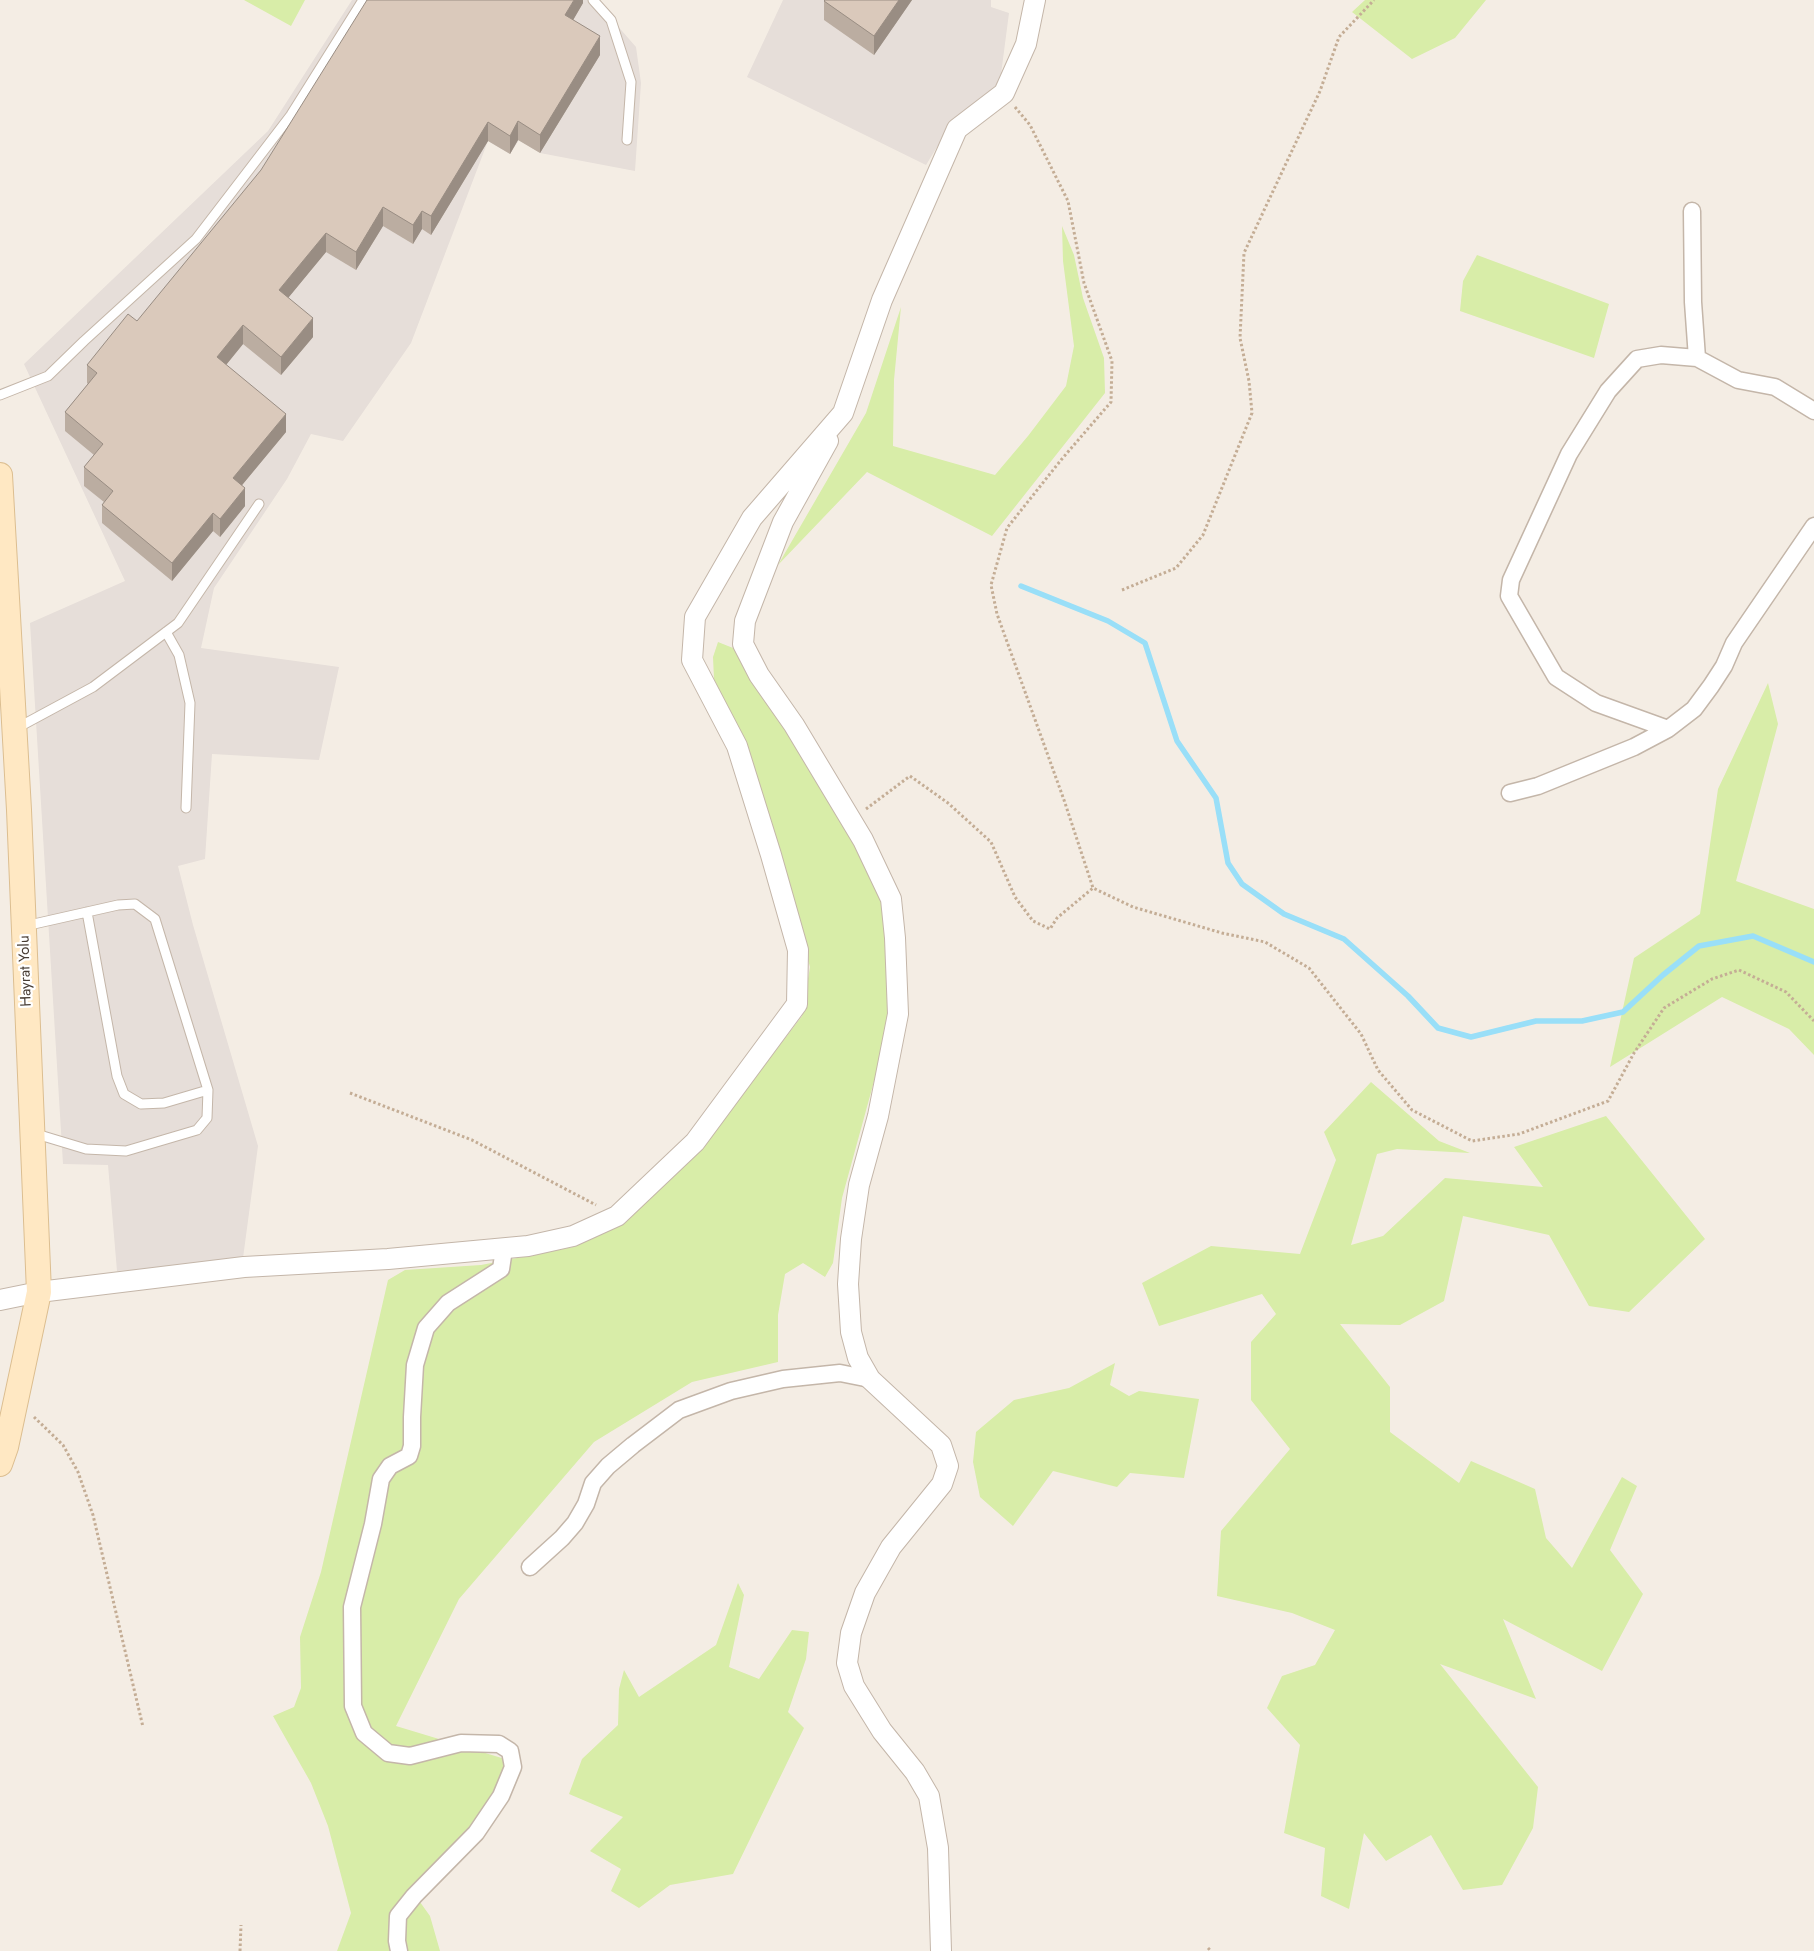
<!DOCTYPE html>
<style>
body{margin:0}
canvas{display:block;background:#f4ede4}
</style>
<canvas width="1814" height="1951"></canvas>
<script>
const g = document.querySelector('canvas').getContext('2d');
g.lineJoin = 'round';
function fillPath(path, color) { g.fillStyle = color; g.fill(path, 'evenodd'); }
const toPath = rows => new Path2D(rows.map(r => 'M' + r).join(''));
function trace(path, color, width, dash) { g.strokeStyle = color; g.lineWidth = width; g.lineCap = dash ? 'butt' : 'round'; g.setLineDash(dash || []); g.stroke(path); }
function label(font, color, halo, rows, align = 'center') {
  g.font = font + ' Jost,sans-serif'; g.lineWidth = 4.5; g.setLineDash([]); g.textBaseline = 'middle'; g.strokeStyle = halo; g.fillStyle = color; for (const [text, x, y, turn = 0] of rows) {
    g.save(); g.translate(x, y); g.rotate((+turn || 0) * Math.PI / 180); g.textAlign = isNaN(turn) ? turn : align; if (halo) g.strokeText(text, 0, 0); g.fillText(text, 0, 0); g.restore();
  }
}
fillPath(toPath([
 [352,0,595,0,636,47,641,83,635,171,540,153,519,140,510,154,488,141,411,343,343,441,311,434,287,479,214,588,201,648,339,667,319,760,212,754,205,859,178,866,193,925,258,1146,243,1258,166,1268,117,1271,108,1165,63,1164,30,623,125,581,24,364,268,131],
 [783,0,991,0,991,7,1009,13,1000,82,953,121,926,165,747,77]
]), '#e6ded9');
fillPath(toPath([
 [244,0,305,0,291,26],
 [1365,0,1486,0,1455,38,1412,59,1352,12],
 [1062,226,1074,255,1083,298,1104,358,1105,393,992,536,867,472,778,565,866,413,901,307,894,380,893,446,995,475,1028,436,1066,386,1074,346,1063,261],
 [1477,255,1609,304,1594,358,1460,311,1463,281],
 [718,642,733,648,785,725,856,840,884,899,890,1001,876,1074,842,1198,833,1263,825,1277,803,1263,785,1274,778,1315,778,1362,692,1382,594,1442,459,1599,396,1726,505,1759,501,1784,468,1831,410,1888,430,1916,440,1951,337,1951,351,1913,328,1826,311,1783,273,1716,294,1707,301,1688,300,1637,321,1572,388,1280,405,1270,481,1265,573,1247,620,1225,700,1150,802,1016,810,967,788,886,749,758,714,679,713,657],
 [1768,683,1778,724,1736,881,1814,909,1814,1055,1789,1029,1722,997,1610,1067,1634,958,1700,914,1718,789],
 [1371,1082,1439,1141,1470,1153,1397,1149,1377,1154,1351,1245,1383,1236,1445,1178,1543,1187,1514,1147,1606,1116,1705,1239,1629,1312,1589,1306,1549,1235,1463,1216,1444,1301,1400,1325,1340,1324,1390,1387,1390,1432,1459,1483,1471,1461,1535,1489,1546,1538,1572,1568,1622,1477,1637,1486,1610,1550,1643,1594,1602,1671,1503,1619,1536,1699,1440,1664,1538,1787,1533,1828,1502,1885,1463,1890,1431,1835,1386,1861,1364,1833,1349,1909,1321,1896,1325,1848,1284,1833,1300,1745,1267,1708,1282,1676,1315,1665,1335,1630,1292,1613,1217,1596,1221,1531,1290,1449,1251,1400,1251,1342,1276,1314,1262,1294,1159,1326,1142,1283,1211,1246,1300,1254,1336,1160,1324,1132],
 [1115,1363,1110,1385,1129,1396,1139,1391,1199,1399,1184,1478,1130,1473,1117,1487,1053,1471,1013,1526,980,1497,973,1462,976,1432,1014,1400,1069,1388],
 [738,1583,744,1595,729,1667,759,1679,792,1630,809,1632,806,1659,788,1712,804,1728,733,1874,670,1885,639,1908,611,1891,621,1869,590,1851,623,1817,569,1794,582,1759,618,1725,619,1689,624,1670,639,1697,716,1645]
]), '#d8eda8');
trace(toPath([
 [1021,586,1108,621,1145,643,1177,741,1216,798,1228,863,1242,884,1284,914,1344,939,1408,996,1438,1028,1471,1037,1536,1021,1582,1021,1623,1012,1663,975,1699,946,1753,936,1814,962]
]), '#99dff8', 5.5);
const service = toPath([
 [593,0,611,20,631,82,627,140],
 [0,395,48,376,84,341,196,239,291,115,363,0],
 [166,632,179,655,190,703,186,808],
 [17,728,93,687,178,623,259,504],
 [87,912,117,1076,124,1094,141,1104,164,1103,208,1090],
 [25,926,118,905,135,904,155,919,208,1090,207,1118,197,1130,126,1151,86,1149,33,1133]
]);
const minor = toPath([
 [1692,211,1693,302,1697,358],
 [1814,411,1775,387,1738,380,1697,358,1661,355,1637,359,1608,391,1569,454,1511,580,1509,596,1556,677,1596,703,1668,729,1694,709,1711,686,1724,666,1734,643,1814,526],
 [1510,793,1538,786,1634,747,1668,729],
 [530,1567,562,1538,575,1523,586,1504,593,1483,608,1466,633,1445,679,1410,731,1391,783,1379,840,1373,870,1379],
 [399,1951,397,1941,398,1916,414,1896,476,1833,501,1796,513,1767,510,1751,499,1744,461,1743,410,1756,388,1753,364,1733,353,1706,352,1607,373,1524,381,1479,390,1466,409,1456,412,1446,412,1417,415,1365,426,1328,448,1303,501,1269,504,1249]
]);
const tertiary = toPath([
 [828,441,783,522,745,621,743,644,759,675,794,725,863,840,891,899,895,938,898,1014,878,1116,859,1185,851,1239,848,1284,851,1332,858,1358,870,1379,941,1445,948,1466,942,1484,891,1547,865,1593,851,1633,847,1663,854,1686,882,1731,915,1772,929,1796,938,1848,941,1951],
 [0,1300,39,1292,244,1267,388,1259,528,1246,573,1236,617,1216,695,1142,797,1004,798,950,771,855,737,746,692,660,695,617,752,518,843,413,882,300,957,129,1004,93,1026,44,1035,0]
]);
const secondary = toPath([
 [0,475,19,810,39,1292,6,1447,0,1464]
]);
trace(service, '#c4b6a9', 11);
trace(minor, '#c4b6a9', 19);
trace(tertiary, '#c4b6a9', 22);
trace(secondary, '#dcbe90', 26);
trace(toPath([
 [1015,107,1030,125,1068,201,1084,283,1112,361,1111,402,1061,460,1007,528,991,585,997,614,1064,800,1093,888,1133,907,1222,933,1265,942,1309,968,1361,1034,1378,1070,1412,1110,1472,1141,1519,1134,1608,1101,1634,1053,1664,1008,1712,979,1739,970,1786,992,1814,1021],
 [1122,590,1176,568,1203,535,1252,413,1249,381,1240,338,1244,253,1320,91,1339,37,1374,0],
 [866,809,910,776,948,803,991,842,1015,897,1033,921,1050,929,1057,918,1093,888],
 [350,1093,472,1140,596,1205],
 [34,1417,63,1445,78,1472,93,1515,143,1727],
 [1208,1948,1211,1951],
 [240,1951,241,1925]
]), '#c4ad95', 3, [2.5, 2.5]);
trace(service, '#fff', 9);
trace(minor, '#fff', 16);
trace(tertiary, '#fff', 20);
trace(secondary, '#ffe8c3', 24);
fillPath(toPath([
 [583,0,583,3,573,20,600,55,540,153,518,140,510,154,488,141,431,235,422,229,413,244,383,226,356,270,326,252,288,298,313,337,281,375,243,344,226,365,286,432,242,485,245,506,220,537,213,531,172,581,102,523,102,505,104,502,84,486,84,467,94,455,65,431,65,412,88,384,87,383,87,365,137,321],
 [825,0,912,0,874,55,824,20,824,1]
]), '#bbada1');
fillPath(toPath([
 [574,0,583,0,583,3,565,34,565,15],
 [899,0,912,0,874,55,874,36],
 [600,36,600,55,540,153,540,135],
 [518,121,518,140,510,154,510,136],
 [488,122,488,141,431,235,431,216],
 [383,207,383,226,356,270,356,252],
 [422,211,422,229,413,244,413,225],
 [326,233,326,252,279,309,279,290],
 [313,318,313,337,281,375,281,357],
 [243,325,243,344,217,376,217,357],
 [286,414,286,432,233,496,233,478],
 [245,488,245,506,220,537,220,519],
 [213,513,213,531,172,581,172,563]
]), '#998d83');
const building = toPath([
 [367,0,574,0,565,15,600,36,540,135,518,121,510,136,488,122,431,216,422,211,413,225,383,207,356,252,326,233,279,290,313,318,281,357,243,325,217,357,286,414,233,478,245,488,220,519,213,513,172,563,102,505,113,491,84,467,103,444,65,412,97,373,87,365,128,314,137,321,261,170,367,0],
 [825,0,899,0,874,36,824,1,825,0]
]);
fillPath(building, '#dac9bb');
trace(building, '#998d83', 1);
label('15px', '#473c33', '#fff', [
 ["Hayrat Yolu",26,971,-92]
]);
</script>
